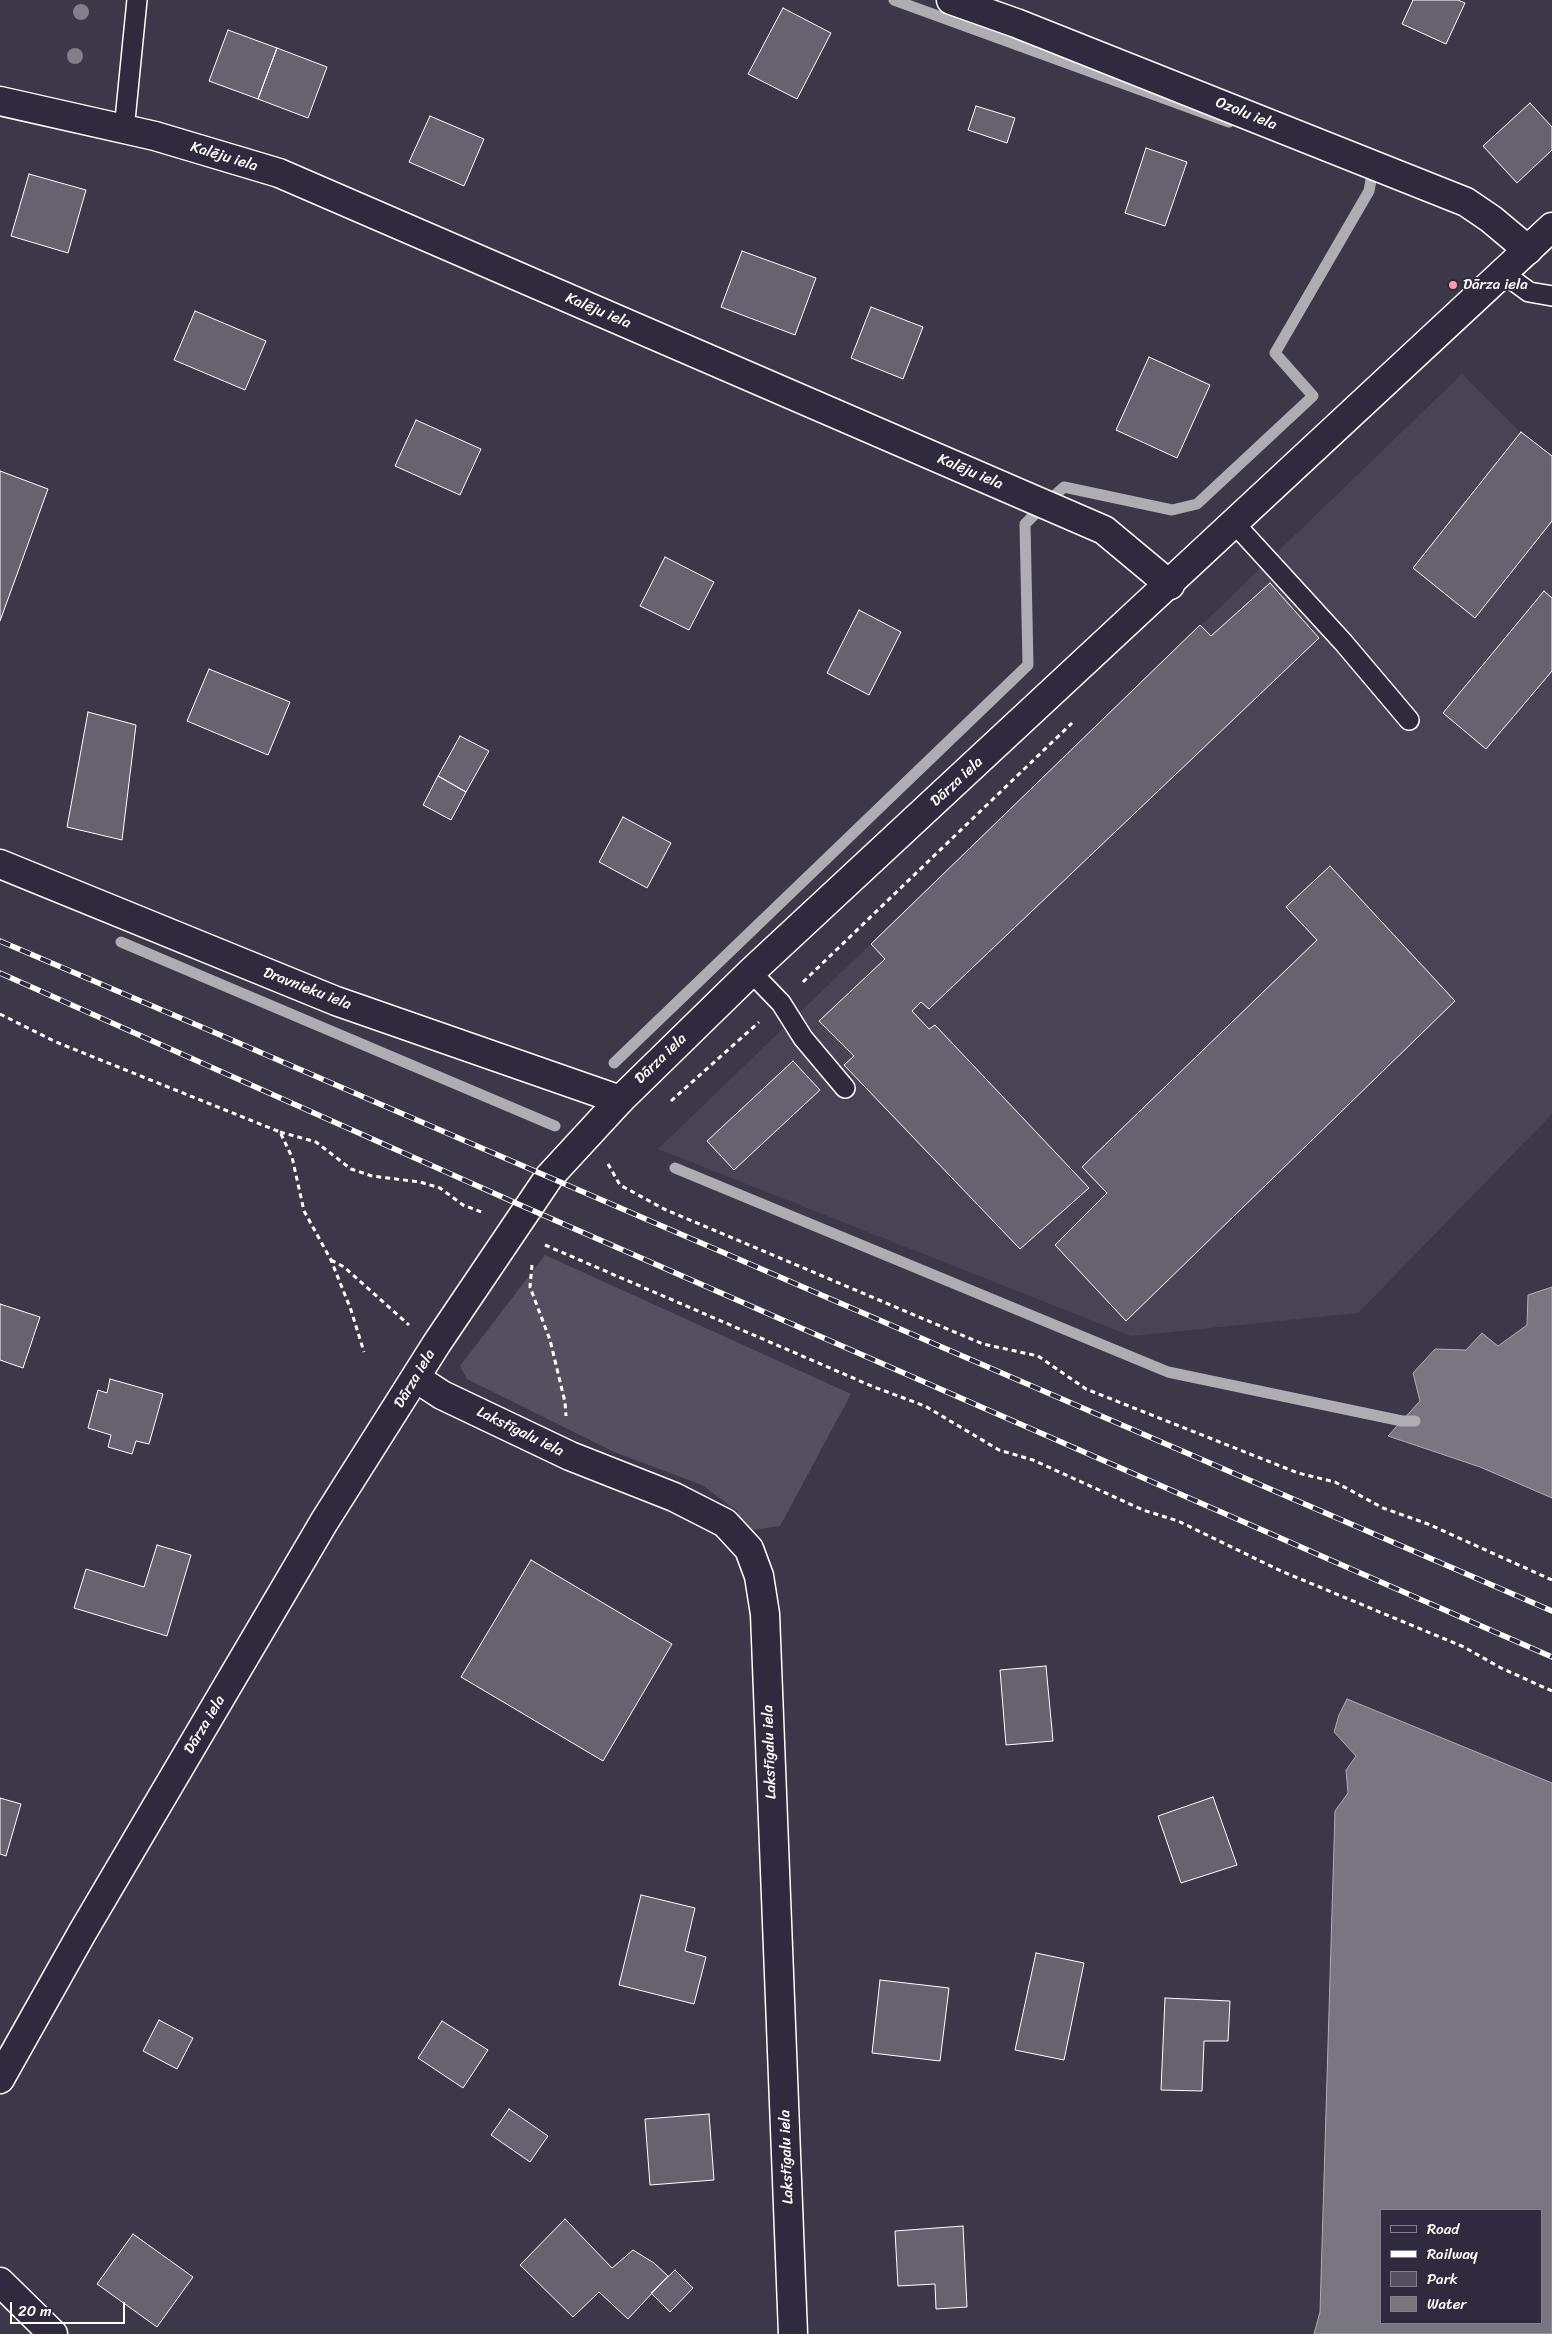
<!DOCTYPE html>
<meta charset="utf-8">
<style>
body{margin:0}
#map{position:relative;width:1552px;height:2334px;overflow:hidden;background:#3c3749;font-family:Sriracha,sans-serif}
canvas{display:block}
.legend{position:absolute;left:1380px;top:2209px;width:162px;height:115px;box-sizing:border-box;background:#2f2a3d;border:1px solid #827f8b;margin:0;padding:6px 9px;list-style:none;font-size:15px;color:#fff}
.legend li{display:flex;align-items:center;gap:10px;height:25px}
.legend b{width:25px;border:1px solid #827f8b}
.scale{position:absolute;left:10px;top:2302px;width:115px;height:22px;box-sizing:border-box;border:2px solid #fff;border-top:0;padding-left:6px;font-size:15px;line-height:18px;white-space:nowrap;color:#fff;-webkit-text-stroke:4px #2f2a3d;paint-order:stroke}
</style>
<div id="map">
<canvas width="1552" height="2334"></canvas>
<ul class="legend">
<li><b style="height:6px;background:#2f2a3d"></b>Road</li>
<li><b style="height:6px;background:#fff"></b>Railway</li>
<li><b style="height:14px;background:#555060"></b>Park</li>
<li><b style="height:14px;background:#797682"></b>Water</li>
</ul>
<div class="scale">20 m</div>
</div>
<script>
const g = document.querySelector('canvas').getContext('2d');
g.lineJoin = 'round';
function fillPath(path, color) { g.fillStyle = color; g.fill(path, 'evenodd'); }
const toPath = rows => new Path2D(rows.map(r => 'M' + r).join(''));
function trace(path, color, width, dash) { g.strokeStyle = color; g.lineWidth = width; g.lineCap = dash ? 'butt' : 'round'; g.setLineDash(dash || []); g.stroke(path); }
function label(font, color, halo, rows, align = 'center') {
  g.font = font + ' Sriracha,sans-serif'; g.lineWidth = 4; g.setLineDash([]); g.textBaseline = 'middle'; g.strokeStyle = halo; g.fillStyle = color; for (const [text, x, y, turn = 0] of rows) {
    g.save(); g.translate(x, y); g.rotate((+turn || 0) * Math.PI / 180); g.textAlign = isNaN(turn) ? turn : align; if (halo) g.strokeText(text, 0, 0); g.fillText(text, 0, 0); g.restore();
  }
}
fillPath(toPath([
 [1462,374,1552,464,1552,1114,1358,1313,1131,1336,658,1149]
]), '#494455');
fillPath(toPath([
 [545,1255,851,1394,780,1526,745,1531,737,1511,702,1485,614,1452,467,1379,460,1366]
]), '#555060');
const water = toPath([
 [1552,1287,1552,1498,1480,1467,1388,1436,1420,1401,1413,1373,1435,1349,1466,1350,1482,1333,1498,1346,1527,1325,1528,1295,1552,1287],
 [1347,1699,1552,1783,1552,2334,1314,2334,1320,2312,1335,1811,1348,1793,1346,1770,1356,1756,1334,1732,1339,1715,1347,1699],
 [1541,2210,1541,2323,1381,2323,1381,2210,1541,2210]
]);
fillPath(water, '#797682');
trace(water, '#afadb4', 1);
trace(toPath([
 [894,0,1229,122],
 [121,942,555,1126],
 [614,1063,1028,665,1025,524,1045,504,1064,487,1172,510,1197,504,1313,396,1275,353,1369,191,1372,174,1363,171],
 [675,1168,1168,1372,1402,1421,1415,1421]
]), '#afadb4', 11);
const building = toPath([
 [1413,0,1458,0,1465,3,1446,44,1402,24,1413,0],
 [783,8,831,33,797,99,748,74,783,8],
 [228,30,277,48,258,99,209,81,228,30],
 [277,48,327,67,308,118,258,99,277,48],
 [1530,103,1552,127,1552,150,1517,183,1483,146,1530,103],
 [976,106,1015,118,1007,143,968,130,976,106],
 [430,116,484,139,464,186,409,162,430,116],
 [1146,148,1187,162,1165,226,1125,213,1146,148],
 [29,174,86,190,68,253,11,236,29,174],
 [742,251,816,278,795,335,721,307,742,251],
 [871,307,923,327,903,379,851,358,871,307],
 [195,311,266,341,245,390,174,360,195,311],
 [1149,357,1210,385,1177,458,1116,430,1149,357],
 [416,420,481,449,460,495,395,466,416,420],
 [1521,432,1552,456,1552,521,1475,618,1413,568,1521,432],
 [0,471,48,489,0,621,0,471],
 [665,557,714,582,689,630,640,606,665,557],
 [1270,583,1319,638,929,1009,921,1002,912,1011,929,1029,935,1025,1089,1188,1020,1249,844,1065,854,1056,819,1021,885,959,871,944,1200,625,1211,636,1270,583],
 [1544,591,1552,598,1552,671,1486,749,1443,713,1544,591],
 [859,610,901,632,869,695,827,673,859,610],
 [209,669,290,702,268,755,187,721,209,669],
 [88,712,136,725,122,840,67,827,88,712],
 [460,736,489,751,466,792,438,776,460,736],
 [438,776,466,792,451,820,423,805,438,776],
 [623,817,671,843,647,888,599,862,623,817],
 [1330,866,1455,1001,1126,1321,1055,1245,1107,1193,1082,1167,1317,940,1286,907,1330,866],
 [793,1061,820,1090,734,1170,707,1141,793,1061],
 [0,1304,40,1317,23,1368,0,1360,0,1304],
 [110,1379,163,1394,149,1444,136,1441,132,1454,108,1447,111,1435,88,1428,98,1390,107,1393,110,1379],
 [157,1545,191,1555,167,1636,74,1608,86,1569,144,1587,157,1545],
 [531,1560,672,1644,603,1761,461,1677,531,1560],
 [1046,1666,1053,1741,1006,1745,1000,1670,1046,1666],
 [1213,1797,1237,1865,1181,1883,1158,1816,1213,1797],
 [0,1798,21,1804,6,1856,0,1854,0,1798],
 [641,1895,695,1908,685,1951,706,1957,694,2004,619,1985,641,1895],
 [1036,1953,1084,1963,1064,2060,1015,2050,1036,1953],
 [880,1980,949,1988,940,2061,872,2053,880,1980],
 [1165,1998,1230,2001,1228,2041,1204,2041,1202,2091,1161,2090,1165,1998],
 [159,2020,193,2038,177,2069,143,2051,159,2020],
 [442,2021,488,2050,463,2088,418,2058,442,2021],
 [509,2109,548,2136,530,2162,491,2135,509,2109],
 [709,2114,714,2180,650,2185,645,2119,709,2114],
 [565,2219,612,2268,633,2250,654,2263,668,2276,628,2319,599,2292,573,2317,520,2265,565,2219],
 [963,2226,967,2307,936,2309,935,2284,898,2286,895,2231,963,2226],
 [133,2234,193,2277,157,2327,97,2284,133,2234],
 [675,2270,693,2288,670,2312,651,2293,675,2270]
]);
fillPath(building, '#666270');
trace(building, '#fff', 1);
const lane = toPath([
 [124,130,137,0],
 [1503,273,1529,292,1552,296],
 [1234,523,1343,642,1409,720],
 [751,972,781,1003,803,1038,845,1088]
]);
const street = toPath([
 [951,0,1016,23,1466,202,1491,219,1528,250],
 [0,101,155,136,279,173,1104,530,1170,585],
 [0,864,336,1001,620,1100],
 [416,1378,442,1395,570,1456,674,1497,725,1523,749,1549,759,1576,765,1614,793,2334]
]);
const secondary = toPath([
 [0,2079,82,1933,324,1522,437,1343,549,1177,620,1100,751,972,1552,227],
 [0,2282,53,2334]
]);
trace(lane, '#fff', 22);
trace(street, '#fff', 31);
trace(secondary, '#fff', 31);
trace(toPath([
 [803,982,1072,723],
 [0,1014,56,1042,280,1132,292,1157,304,1211,331,1260,351,1310,364,1352],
 [671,1101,759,1022],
 [280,1132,316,1142,351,1169,372,1176,420,1182,440,1188,463,1205,484,1213],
 [608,1164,620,1185,664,1209,983,1344,1038,1356,1086,1389,1298,1473,1335,1482,1383,1508,1428,1524,1552,1580],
 [545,1245,874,1387,925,1406,999,1450,1033,1460,1143,1510,1178,1521,1281,1571,1464,1647,1501,1668,1552,1691],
 [331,1260,344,1267,409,1325],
 [532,1265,530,1287,550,1340,565,1402,566,1416]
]), '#fff', 3, [5, 4]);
trace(lane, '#2f2a3d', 19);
trace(street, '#2f2a3d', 28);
trace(secondary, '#2f2a3d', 28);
const rail = toPath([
 [0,941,218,1034,1552,1611],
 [0,973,527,1208,1552,1657]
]);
trace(rail, '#fff', 5.5);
trace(rail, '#2f2a3d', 4, [11]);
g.fillStyle = '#827e8a';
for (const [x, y] of [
 [81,12],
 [75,56]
]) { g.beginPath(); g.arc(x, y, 8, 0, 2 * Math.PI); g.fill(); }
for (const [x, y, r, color] of [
 [1453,285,5,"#ff9aa2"]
]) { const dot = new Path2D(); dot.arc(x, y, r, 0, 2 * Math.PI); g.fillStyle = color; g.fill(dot); trace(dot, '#2f2a3d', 2); }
label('15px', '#fff', '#2f2a3d', [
 ["Ozolu iela",1246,114,22],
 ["Kalēju iela",224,157,17],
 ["Kalēju iela",598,311,23],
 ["Kalēju iela",970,472,23],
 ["Dārza iela",957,782,-43],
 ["Dravnieku iela",307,989,21],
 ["Dārza iela",661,1059,-44],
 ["Dārza iela",415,1379,-59],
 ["Lakstīgalu iela",520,1432,26],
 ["Dārza iela",205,1725,-59],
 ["Lakstīgalu iela",770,1752,-92],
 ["Lakstīgalu iela",787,2157,-92]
]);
label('15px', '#fff', '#2f2a3d', [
 ["Dārza iela",1463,285]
], 'left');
</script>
